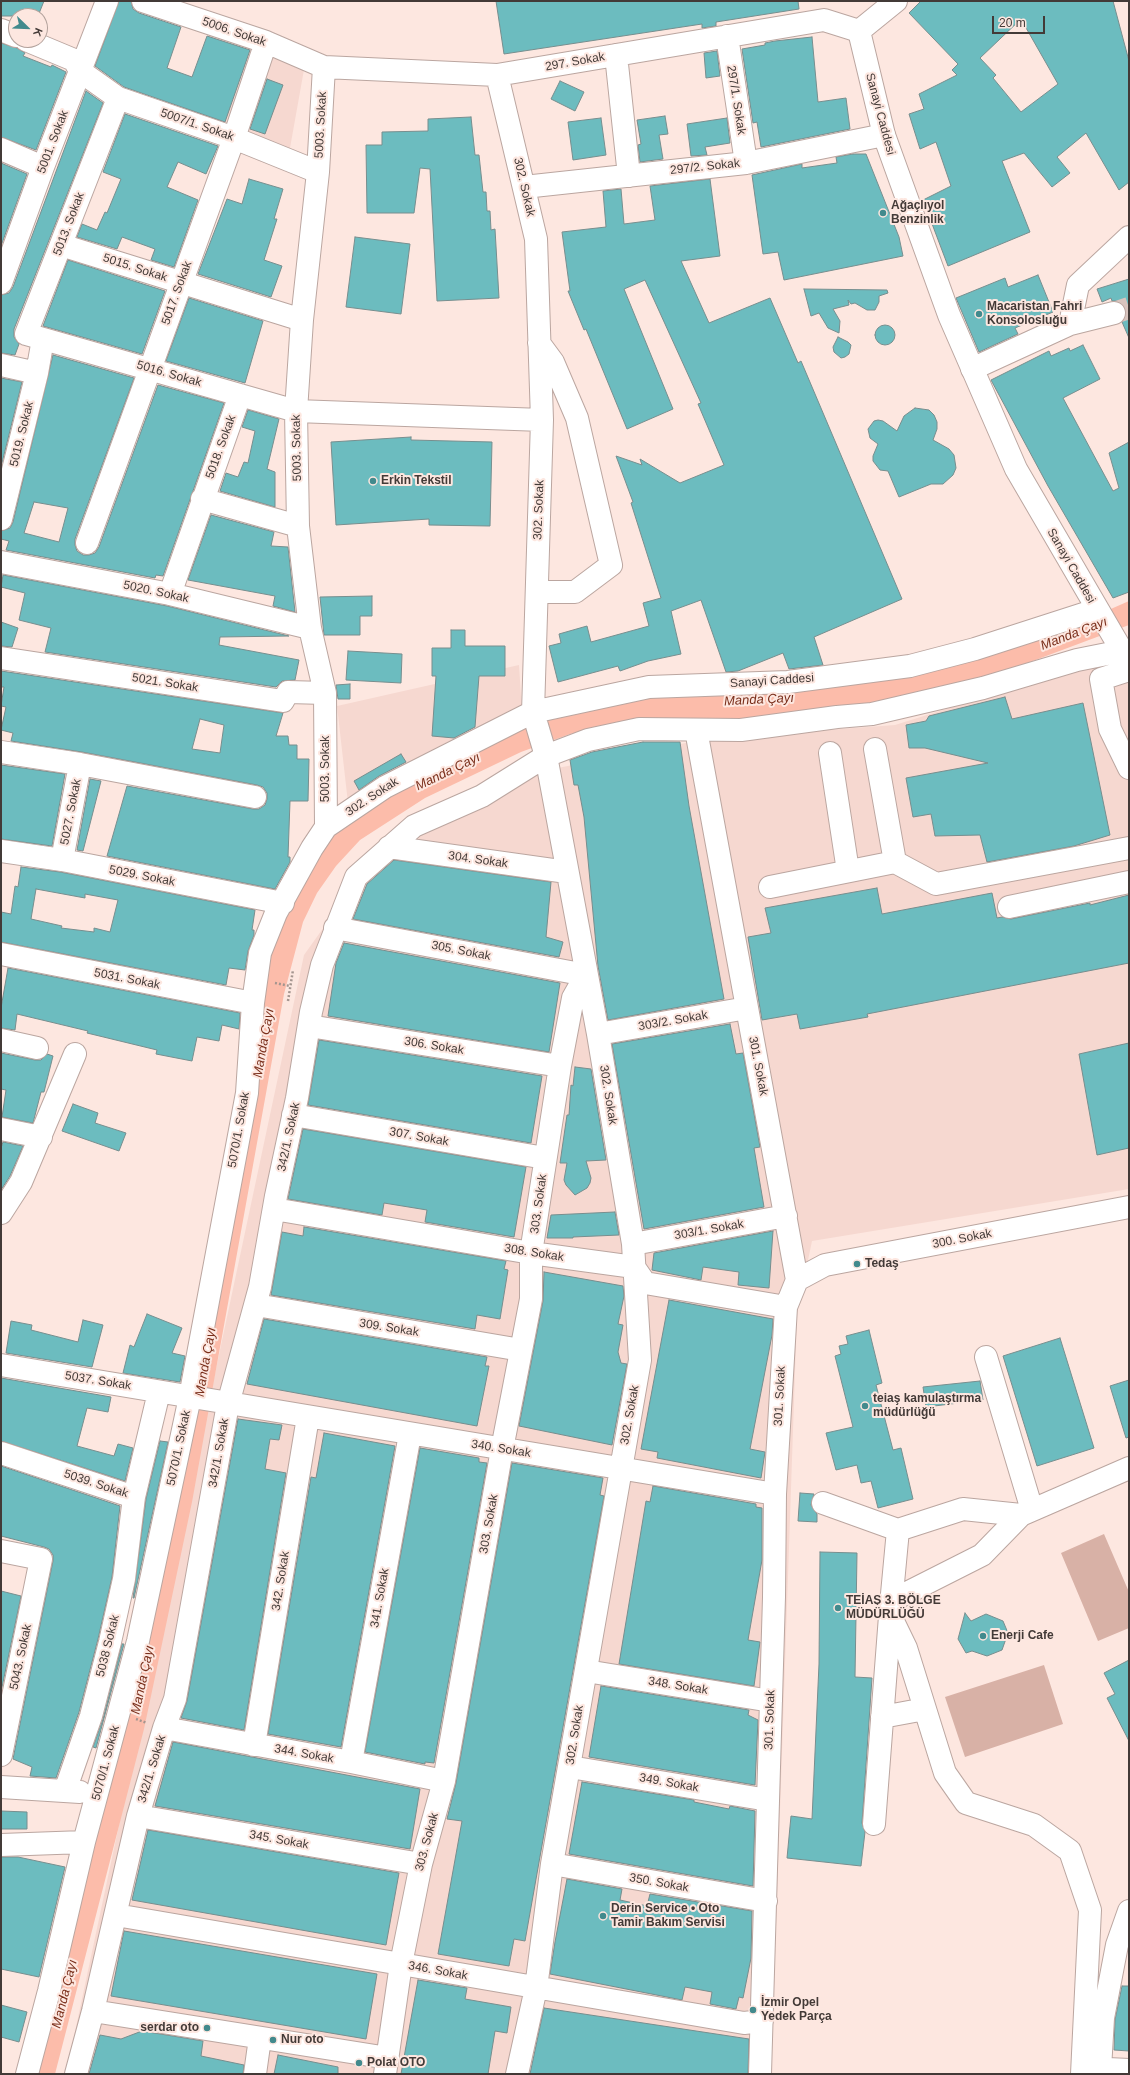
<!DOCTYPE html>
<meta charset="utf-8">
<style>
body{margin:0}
#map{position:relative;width:1130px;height:2075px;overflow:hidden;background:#fde7e0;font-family:Arial,sans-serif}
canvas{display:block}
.frame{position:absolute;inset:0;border:2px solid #433a37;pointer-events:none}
.north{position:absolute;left:8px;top:8px;width:40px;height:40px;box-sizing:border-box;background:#fde7e0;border:1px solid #b3a29c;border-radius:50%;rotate:113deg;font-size:11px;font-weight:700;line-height:16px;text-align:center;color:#433a37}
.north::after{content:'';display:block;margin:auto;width:14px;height:18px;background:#428a8d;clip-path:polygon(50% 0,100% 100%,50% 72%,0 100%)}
.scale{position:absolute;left:992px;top:16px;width:53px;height:18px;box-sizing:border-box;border:2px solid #433a37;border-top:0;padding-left:5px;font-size:12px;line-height:14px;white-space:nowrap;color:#433a37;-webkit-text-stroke:3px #fde7e0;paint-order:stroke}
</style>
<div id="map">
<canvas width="1130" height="2075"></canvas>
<div class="frame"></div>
<div class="north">K</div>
<div class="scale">20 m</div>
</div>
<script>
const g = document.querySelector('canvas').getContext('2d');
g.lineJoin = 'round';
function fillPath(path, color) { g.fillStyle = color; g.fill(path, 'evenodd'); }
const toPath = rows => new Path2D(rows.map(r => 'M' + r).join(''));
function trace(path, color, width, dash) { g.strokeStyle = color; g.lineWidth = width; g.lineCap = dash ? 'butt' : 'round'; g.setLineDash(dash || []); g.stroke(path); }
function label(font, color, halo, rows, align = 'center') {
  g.font = font + ' Arial,sans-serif'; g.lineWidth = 4; g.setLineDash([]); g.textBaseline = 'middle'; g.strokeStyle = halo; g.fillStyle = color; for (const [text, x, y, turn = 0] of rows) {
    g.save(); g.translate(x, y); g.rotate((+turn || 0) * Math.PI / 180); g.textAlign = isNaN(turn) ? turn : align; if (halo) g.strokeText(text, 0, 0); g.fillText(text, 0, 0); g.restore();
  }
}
fillPath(toPath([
 [212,26,305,64,290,148,184,109],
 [1129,652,1129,1189,812,1241,797,1313,771,2074,66,2074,304,955,381,847,532,773,706,739,895,725],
 [519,665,522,712,348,803,337,706]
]), '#f6d8d0');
fillPath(toPath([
 [1104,1534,1129,1592,1129,1628,1098,1641,1061,1553],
 [1044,1665,1063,1724,965,1757,945,1697]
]), '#d8b1a6');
fillPath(toPath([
 [1129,601,1129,625,990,677,857,708,746,718,630,723,570,734,521,752,425,798,360,840,336,866,317,893,303,922,284,994,192,1502,144,1729,55,2074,34,2074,111,1776,267,968,283,908,334,834,358,812,516,728,643,693,734,689,1079,623]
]), '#fcbcaa');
const building = toPath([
 [1,1,44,1,38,16,1,16,1,1],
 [119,1,131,1,133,9,139,13,181,27,167,68,192,77,207,36,250,50,225,122,124,87,95,66,119,1],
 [496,1,798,1,799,9,716,22,716,26,702,28,702,24,504,54,496,1],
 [921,1,1113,1,1129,61,1129,182,1119,190,1086,133,1057,157,1070,173,1052,187,1024,153,1002,161,1030,232,948,266,923,200,951,186,936,142,920,149,909,114,924,109,919,94,957,75,952,70,958,64,909,13,921,1],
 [1021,19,1058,84,1021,112,993,78,996,75,980,58,1021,19],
 [812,37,818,102,846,98,850,129,761,147,757,122,753,123,742,49,765,45,765,43,775,41,812,37],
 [1,43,17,48,25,53,23,56,51,67,52,65,66,72,36,150,1,137,1,43],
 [717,51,720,76,706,78,704,53,717,51],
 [267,79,283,85,265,134,250,129,267,79],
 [560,81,584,92,575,111,551,99,560,81],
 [86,91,103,103,14,329,14,337,19,344,15,355,1,353,1,295,9,293,13,287,86,91],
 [125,114,218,146,206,174,178,162,167,187,198,200,174,267,151,260,155,249,122,237,117,249,77,237,82,224,97,230,105,212,107,213,121,179,103,172,125,114],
 [665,116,668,134,659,135,663,159,640,162,638,145,641,144,637,120,665,116],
 [471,117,475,155,479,155,483,192,486,192,487,211,490,211,491,230,495,229,499,298,437,301,430,169,420,168,414,213,367,213,366,145,382,145,382,132,428,131,428,119,471,117],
 [601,118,606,155,573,160,568,122,601,118],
 [727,118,730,143,705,147,707,155,691,156,687,124,727,118],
 [853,154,866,154,899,237,903,256,784,280,778,252,763,254,752,175,802,164,802,168,837,163,836,157,853,154],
 [1,163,27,174,1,246,1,163],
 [249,179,283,189,274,219,277,219,264,260,282,266,271,297,198,274,227,199,242,204,249,179],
 [710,179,720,256,681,261,709,323,770,298,798,363,801,361,902,599,814,637,823,665,789,669,783,653,738,671,726,672,701,600,671,611,681,654,648,661,620,671,618,666,558,682,549,646,561,643,559,634,587,626,591,642,649,626,643,603,661,598,631,503,633,502,616,456,642,465,640,459,680,483,724,465,698,404,701,403,645,280,624,289,673,409,627,429,586,329,584,330,568,291,570,291,562,232,606,227,603,191,621,189,624,224,655,220,650,186,710,179],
 [355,237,410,244,401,314,346,307,355,237],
 [68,260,165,291,142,354,43,326,68,260],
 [1038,275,1053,312,1015,328,1018,334,979,352,956,298,1005,278,1008,287,1038,275],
 [1129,279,1129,338,1122,322,1126,316,1126,310,1123,305,1118,301,1112,301,1111,298,1102,302,1097,289,1129,279],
 [804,289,887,290,888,293,879,296,879,302,875,310,867,310,855,303,851,304,848,300,849,305,833,309,840,321,839,333,828,328,819,313,811,316,804,289],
 [189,298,263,321,245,383,166,361,189,298],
 '875 335a10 10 0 1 1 20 0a10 10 0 1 1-20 0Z',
 [838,337,848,342,851,345,849,354,845,357,841,358,834,352,833,347,838,337],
 [1083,345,1100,379,1063,398,1113,491,1119,488,1109,453,1129,442,1129,592,1113,598,1048,486,991,380,1049,351,1051,356,1069,348,1070,351,1083,345],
 [53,355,134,378,75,539,75,545,77,551,83,555,89,555,95,553,99,547,158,385,224,403,163,576,156,575,155,578,6,550,9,541,1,539,1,531,10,528,13,522,53,355],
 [34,502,68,508,59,542,24,533,34,502],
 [1,378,22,382,1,467,1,378],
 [915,408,929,410,934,415,937,422,937,429,933,440,949,449,954,455,956,468,953,475,943,484,931,484,899,497,888,471,880,470,873,461,873,456,878,444,870,438,868,429,874,421,878,420,883,421,897,431,904,416,915,408],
 [248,410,279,419,267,469,275,472,275,507,220,491,226,473,238,477,244,462,248,463,255,431,242,427,248,410],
 [411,437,411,440,492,442,490,526,429,525,429,519,336,525,331,442,411,437],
 [211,515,274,532,271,546,288,547,295,612,273,606,275,596,188,580,211,515],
 [3,575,167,606,289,636,220,637,219,645,299,660,295,680,282,681,276,687,45,652,51,628,19,620,25,593,1,587,3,575],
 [372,596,372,616,360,616,360,635,324,635,320,597,372,596],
 [1,622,18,628,12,647,1,646,1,622],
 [451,630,465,630,465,646,505,646,505,676,479,676,475,727,454,738,432,736,436,676,432,676,432,648,451,648,451,630],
 [348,651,402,654,401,683,346,680,348,651],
 [1,671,283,713,276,736,288,736,289,745,297,745,297,759,309,759,308,801,290,801,288,857,290,857,290,862,275,889,107,856,127,786,253,809,259,809,265,805,267,799,267,793,263,787,257,785,82,752,11,741,13,733,1,730,6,707,1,706,4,687,1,687,1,671],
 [200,719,224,725,220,753,192,749,200,719],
 [350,684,350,699,338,699,336,685,350,684],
 [1005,697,1012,719,1083,703,1110,835,1074,846,987,862,980,835,935,836,931,814,913,817,906,778,988,763,925,748,909,748,906,725,926,721,929,716,1005,697],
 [643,742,680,742,689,806,724,999,608,1020,598,966,584,817,578,785,574,785,570,760,592,752,643,742],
 [401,754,406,762,379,776,359,790,354,781,401,754],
 [1,765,65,774,52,846,1,839,1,765],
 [90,779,101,781,83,851,77,850,90,779],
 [394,860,551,882,546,937,563,942,559,957,353,919,367,884,394,860],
 [21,867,60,872,255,910,252,930,254,930,254,935,248,951,245,970,229,968,226,985,1,942,1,912,11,914,15,886,18,887,21,867],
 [36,889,85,898,85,894,118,900,110,932,94,928,94,932,61,928,62,926,31,919,36,889],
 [877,888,882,914,992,893,997,918,1002,917,1011,919,1090,903,1090,905,1129,895,1129,963,867,1014,868,1017,800,1029,797,1014,762,1020,748,937,771,933,765,908,877,888],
 [344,943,560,983,549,1052,328,1016,336,963,344,943],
 [8,968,240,1013,239,1029,222,1025,219,1041,197,1037,192,1061,156,1054,157,1050,87,1033,88,1031,17,1014,15,1030,1,1028,1,1008,8,968],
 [730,1024,736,1054,743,1053,760,1147,754,1148,764,1207,644,1229,612,1044,730,1024],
 [319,1040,542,1076,531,1143,308,1105,319,1040],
 [1129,1043,1129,1148,1097,1155,1079,1054,1129,1043],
 [1,1053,35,1060,41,1060,47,1054,53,1056,44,1092,41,1092,33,1123,2,1117,6,1090,1,1089,1,1053],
 [575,1067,591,1069,606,1160,586,1161,591,1178,590,1183,587,1188,575,1195,566,1185,564,1180,567,1163,560,1163,567,1115,569,1115,571,1085,573,1086,575,1067],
 [73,1104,98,1113,95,1123,126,1133,119,1151,62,1131,73,1104],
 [303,1129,526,1167,514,1237,425,1222,427,1210,384,1203,382,1215,288,1199,303,1129],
 [3,1142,23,1146,10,1176,1,1190,1,1148,3,1142],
 [615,1212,619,1235,573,1237,573,1238,547,1238,551,1215,615,1212],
 [304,1227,506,1261,504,1269,508,1270,500,1319,477,1315,475,1329,271,1295,282,1232,303,1236,304,1227],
 [773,1231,769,1288,738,1285,739,1272,703,1267,701,1280,652,1270,654,1253,773,1231],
 [544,1272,623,1286,624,1296,618,1324,623,1325,618,1352,621,1363,627,1364,612,1445,519,1426,543,1301,544,1272],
 [669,1300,773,1319,772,1335,750,1449,765,1452,761,1478,657,1458,658,1452,641,1449,669,1300],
 [147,1314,182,1328,172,1353,185,1356,180,1382,123,1373,130,1345,134,1347,147,1314],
 [264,1319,487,1357,485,1366,489,1366,477,1426,247,1384,264,1319],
 [83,1320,103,1325,92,1367,6,1353,11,1321,32,1325,31,1330,78,1342,83,1320],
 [869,1330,882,1383,876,1385,893,1450,901,1448,913,1499,878,1508,871,1481,861,1483,857,1465,836,1470,826,1433,853,1427,835,1356,841,1354,839,1346,848,1344,846,1336,869,1330],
 [1060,1338,1094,1448,1037,1466,1003,1356,1060,1338],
 [1,1378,111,1397,108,1412,87,1408,77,1446,114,1456,118,1444,133,1448,125,1481,1,1441,1,1378],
 [1129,1380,1129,1437,1126,1438,1110,1386,1129,1380],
 [980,1381,983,1400,926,1407,923,1387,980,1381],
 [238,1419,282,1425,279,1440,270,1439,265,1469,286,1473,244,1730,181,1718,187,1701,238,1419],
 [324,1433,395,1446,341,1747,268,1734,311,1477,316,1478,324,1433],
 [160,1441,168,1442,134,1598,133,1598,146,1499,160,1441],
 [420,1448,479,1458,479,1462,487,1463,434,1763,425,1762,425,1764,365,1752,420,1448],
 [512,1463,603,1478,600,1495,604,1496,525,1941,514,1939,509,1966,438,1954,462,1821,447,1819,456,1783,512,1463],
 [1,1466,120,1506,112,1577,98,1639,79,1712,56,1778,30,1776,32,1767,13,1759,53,1561,53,1555,49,1549,44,1547,1,1536,1,1466],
 [653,1486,756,1504,756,1507,762,1508,762,1560,748,1640,760,1642,754,1686,619,1664,646,1501,650,1502,653,1486],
 [800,1493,814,1494,811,1505,817,1514,817,1522,798,1521,800,1493],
 [820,1552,857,1553,855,1677,872,1678,862,1823,865,1832,861,1866,787,1858,791,1816,812,1819,819,1664,820,1552],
 [1,1591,21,1596,1,1692,1,1591],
 [965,1613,971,1621,986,1614,1003,1621,1008,1633,1002,1650,987,1656,972,1651,966,1653,958,1639,965,1613],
 [122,1644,124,1644,96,1748,93,1747,103,1719,122,1644],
 [1129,1660,1129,1741,1107,1698,1115,1694,1104,1673,1129,1660],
 [601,1686,749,1710,748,1715,758,1720,755,1785,589,1757,601,1686],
 [173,1742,420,1789,410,1849,155,1806,173,1742],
 [582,1782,694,1800,694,1802,729,1809,730,1806,755,1811,753,1886,569,1854,582,1782],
 [1,1811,27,1812,27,1829,1,1829,1,1811],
 [148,1830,399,1873,386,1945,132,1900,148,1830],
 [1,1857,18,1857,65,1867,39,1977,1,1969,1,1857],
 [567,1879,622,1889,620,1900,647,1906,650,1894,752,1911,751,1958,743,1998,739,1997,736,2009,710,2004,712,1992,685,1987,682,2000,550,1974,555,1942,567,1879],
 [124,1931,377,1974,366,2039,111,1996,124,1931],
 [418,1980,467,1988,465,1999,511,2007,507,2033,495,2031,488,2074,401,2074,418,1980],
 [1122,1986,1129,1986,1129,2051,1114,2050,1115,2020,1122,1986],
 [1,2005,27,2012,19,2042,1,2037,1,2005],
 [544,2008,749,2039,748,2074,530,2074,544,2008],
 [142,2031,203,2041,201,2056,244,2065,243,2074,89,2074,100,2035,121,2039,142,2031],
 [278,2055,338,2067,338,2074,274,2074,278,2055]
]);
fillPath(building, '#6cbcbf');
trace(building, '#778e8e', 1);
trace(toPath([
 [1114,313,1129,308]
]), '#d8c4be', 22, [22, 11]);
const minor = toPath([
 [143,1,266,42,324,67,497,75,824,20,859,31],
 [1,30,16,36],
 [727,36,746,163],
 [26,40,74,60,80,71,118,98,234,138,318,172],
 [616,55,629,176],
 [324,67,318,172,302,320,296,411,298,526,310,628,325,693,326,827],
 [497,75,536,239,542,420,533,712,546,756,598,1034,633,1244,640,1360,552,1864,536,1988,517,2074],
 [118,98,26,334,296,411,542,420],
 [1,149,43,167],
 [524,187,746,163,884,135],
 [61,245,302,320],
 [1,283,43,167,107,1],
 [1070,324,1114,313],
 [1,365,37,373,43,339],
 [972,369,1070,324,1078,285,1129,237],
 [202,499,298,526],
 [1,519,37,373],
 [87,543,234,138,266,42],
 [1,562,170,594,310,628],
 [537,592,575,592,611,565,577,418,553,362,539,343],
 [170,594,240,395],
 [1,658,283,701,288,692,325,693],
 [1129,670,1101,679,1110,729,1129,768],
 [696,730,797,1280,786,1307,775,1494,774,1597,760,2074],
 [875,749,895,862],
 [1,752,80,764,255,797],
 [830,753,848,871],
 [389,847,567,872],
 [1,851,62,860,283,903],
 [62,860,80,764],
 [770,887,895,862,936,884,1129,848],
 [1009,907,1129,882],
 [335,928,586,975,573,998,560,1066,531,1253,531,1299,502,1449,444,1781,421,1864,401,1964,385,2074],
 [1,954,253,1003],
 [309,1026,560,1066],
 [598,1034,747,1008],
 [1,1040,37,1048],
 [293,1115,545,1158],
 [1,1129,41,1137],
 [274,1209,531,1253,634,1267,645,1283,786,1307],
 [1,1213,21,1182,75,1054],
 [633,1244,786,1216],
 [797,1280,825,1265,1129,1207],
 [256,1305,521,1350],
 [986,1357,1032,1510],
 [1,1365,775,1494],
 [1,1453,134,1497,159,1392],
 [823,1503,898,1530],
 [1,1551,41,1559,1,1755],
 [891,1601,982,1555,1021,1515],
 [586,1671,771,1701],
 [882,1717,925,1709],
 [164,1728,351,1762,444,1781],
 [254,1745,308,1417],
 [351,1762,410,1434],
 [570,1767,768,1800],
 [1,1787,80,1792],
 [65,1791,91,1716,110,1642,124,1579,134,1497],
 [138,1816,421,1864],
 [874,1824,890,1616],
 [1,1845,84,1842],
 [552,1864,766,1901],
 [116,1915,744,2023,762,2021],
 [93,2011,388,2058],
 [1086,2068,1129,2070],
 [1100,2069,1103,2018,1117,1945,1129,1911],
 [27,2074,49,1991,84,1842,138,1641,190,1397,247,1093,253,1003,260,953,276,913,312,848,326,827,385,787,533,712,649,687,788,682,910,666,975,649,1096,610],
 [76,2074,93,2011,138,1816,164,1728,175,1699,228,1404,260,1287,276,1196,297,1098,311,1012,322,965,356,877,414,826,482,796,546,756,588,740,639,729,741,730,837,717,872,714,983,688,1077,660,1122,651],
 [255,2074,260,2038],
 [1082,2074,1090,1910,1070,1851,1034,1825,966,1803,945,1773,906,1648,890,1615,898,1530,963,1509,1021,1515,1129,1468]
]);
const major = toPath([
 [896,1,859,31,884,135,949,315,1016,469,1129,663]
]);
trace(minor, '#bba6a0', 24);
trace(major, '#bba6a0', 24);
trace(toPath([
 [275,983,290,986],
 [288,1001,293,970],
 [136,1719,147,1723]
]), '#a4958f', 2.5, [2, 2]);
trace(minor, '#fff', 22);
trace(major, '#fff', 22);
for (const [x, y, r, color] of [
 [883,213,4,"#428a8d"],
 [979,314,4,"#428a8d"],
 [373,481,4,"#428a8d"],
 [857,1264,4,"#428a8d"],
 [865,1406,4,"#428a8d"],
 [838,1608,4,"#428a8d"],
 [983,1636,4,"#428a8d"],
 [603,1916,4,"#428a8d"],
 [753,2010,4,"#428a8d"],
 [207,2028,4,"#428a8d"],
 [273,2040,4,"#428a8d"],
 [359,2063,4,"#428a8d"]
]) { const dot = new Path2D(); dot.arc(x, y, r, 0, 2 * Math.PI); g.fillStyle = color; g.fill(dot); trace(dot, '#fde7e0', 1.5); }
label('12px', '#433a37', '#fde7e0', [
 ["5006. Sokak",234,32,19],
 ["297. Sokak",575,62,-10],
 ["297/1. Sokak",736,100,81],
 ["Sanayi Caddesi",880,114,75],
 ["5007/1. Sokak",197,125,19],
 ["5003. Sokak",321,125,-87],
 ["5001. Sokak",53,142,-69],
 ["297/2. Sokak",705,167,-6],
 ["302. Sokak",524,187,77],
 ["5013. Sokak",69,224,-69],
 ["5015. Sokak",135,268,18],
 ["5017. Sokak",177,293,-70],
 ["5016. Sokak",169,374,16],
 ["5019. Sokak",22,434,-76],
 ["5018. Sokak",221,447,-70],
 ["5003. Sokak",297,448,-91],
 ["302. Sokak",539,510,-88],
 ["Sanayi Caddesi",1071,566,60],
 ["5020. Sokak",156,592,12],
 ["Sanayi Caddesi",772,681,-4],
 ["5021. Sokak",165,683,9],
 ["5003. Sokak",326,769,-90],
 ["302. Sokak",372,797,-33],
 ["5027. Sokak",71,812,-79],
 ["304. Sokak",478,860,8],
 ["5029. Sokak",142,876,11],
 ["305. Sokak",461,951,11],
 ["5031. Sokak",127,979,11],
 ["303/2. Sokak",673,1021,-10],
 ["306. Sokak",434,1046,9],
 ["301. Sokak",758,1066,79],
 ["302. Sokak",608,1095,81],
 ["5070/1. Sokak",239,1130,-80],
 ["342/1. Sokak",289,1137,-78],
 ["307. Sokak",419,1137,10],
 ["303. Sokak",539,1204,-82],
 ["303/1. Sokak",709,1230,-10],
 ["300. Sokak",962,1239,-11],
 ["308. Sokak",534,1253,9],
 ["309. Sokak",389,1328,9],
 ["5037. Sokak",98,1381,9],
 ["301. Sokak",780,1396,-87],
 ["302. Sokak",630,1415,-80],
 ["5070/1. Sokak",179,1448,-78],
 ["340. Sokak",501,1449,9],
 ["342/1. Sokak",219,1453,-80],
 ["5039. Sokak",96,1484,18],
 ["303. Sokak",489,1524,-80],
 ["342. Sokak",281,1581,-81],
 ["341. Sokak",380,1598,-80],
 ["5038 Sokak",108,1646,-76],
 ["5043. Sokak",21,1657,-78],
 ["348. Sokak",678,1686,9],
 ["301. Sokak",770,1720,-88],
 ["302. Sokak",575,1735,-81],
 ["344. Sokak",304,1754,10],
 ["5070/1. Sokak",106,1763,-75],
 ["342/1. Sokak",152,1769,-73],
 ["349. Sokak",669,1783,10],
 ["345. Sokak",279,1840,10],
 ["303. Sokak",427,1842,-75],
 ["350. Sokak",659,1883,10],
 ["346. Sokak",438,1971,10]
]);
label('bold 12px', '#433a37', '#fde7e0', [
 ["Ağaçlıyol",891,206],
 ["Benzinlik",891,220],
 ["Macaristan Fahri",987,307],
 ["Konsolosluğu",987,321],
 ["Erkin Tekstil",381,481],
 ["Tedaş",865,1264],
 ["teiaş kamulaştırma",873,1399],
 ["müdürlüğü",873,1413],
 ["TEİAŞ 3. BÖLGE",846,1601],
 ["MÜDÜRLÜĞÜ",846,1615],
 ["Enerji Cafe",991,1636],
 ["Derin Service • Oto",611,1909],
 ["Tamir Bakım Servisi",611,1923],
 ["İzmir Opel",761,2003],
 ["Yedek Parça",761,2017],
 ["serdar oto",199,2028,"right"],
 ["Nur oto",281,2040],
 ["Polat OTO",367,2063]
], 'left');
label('italic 13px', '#7a2f1b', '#fde7e0', [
 ["Manda Çayı",1074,634,-21],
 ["Manda Çayı",759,700,-3],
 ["Manda Çayı",448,772,-26],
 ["Manda Çayı",264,1043,-80],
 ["Manda Çayı",206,1362,-80],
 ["Manda Çayı",143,1680,-78],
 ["Manda Çayı",65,1994,-76]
]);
</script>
